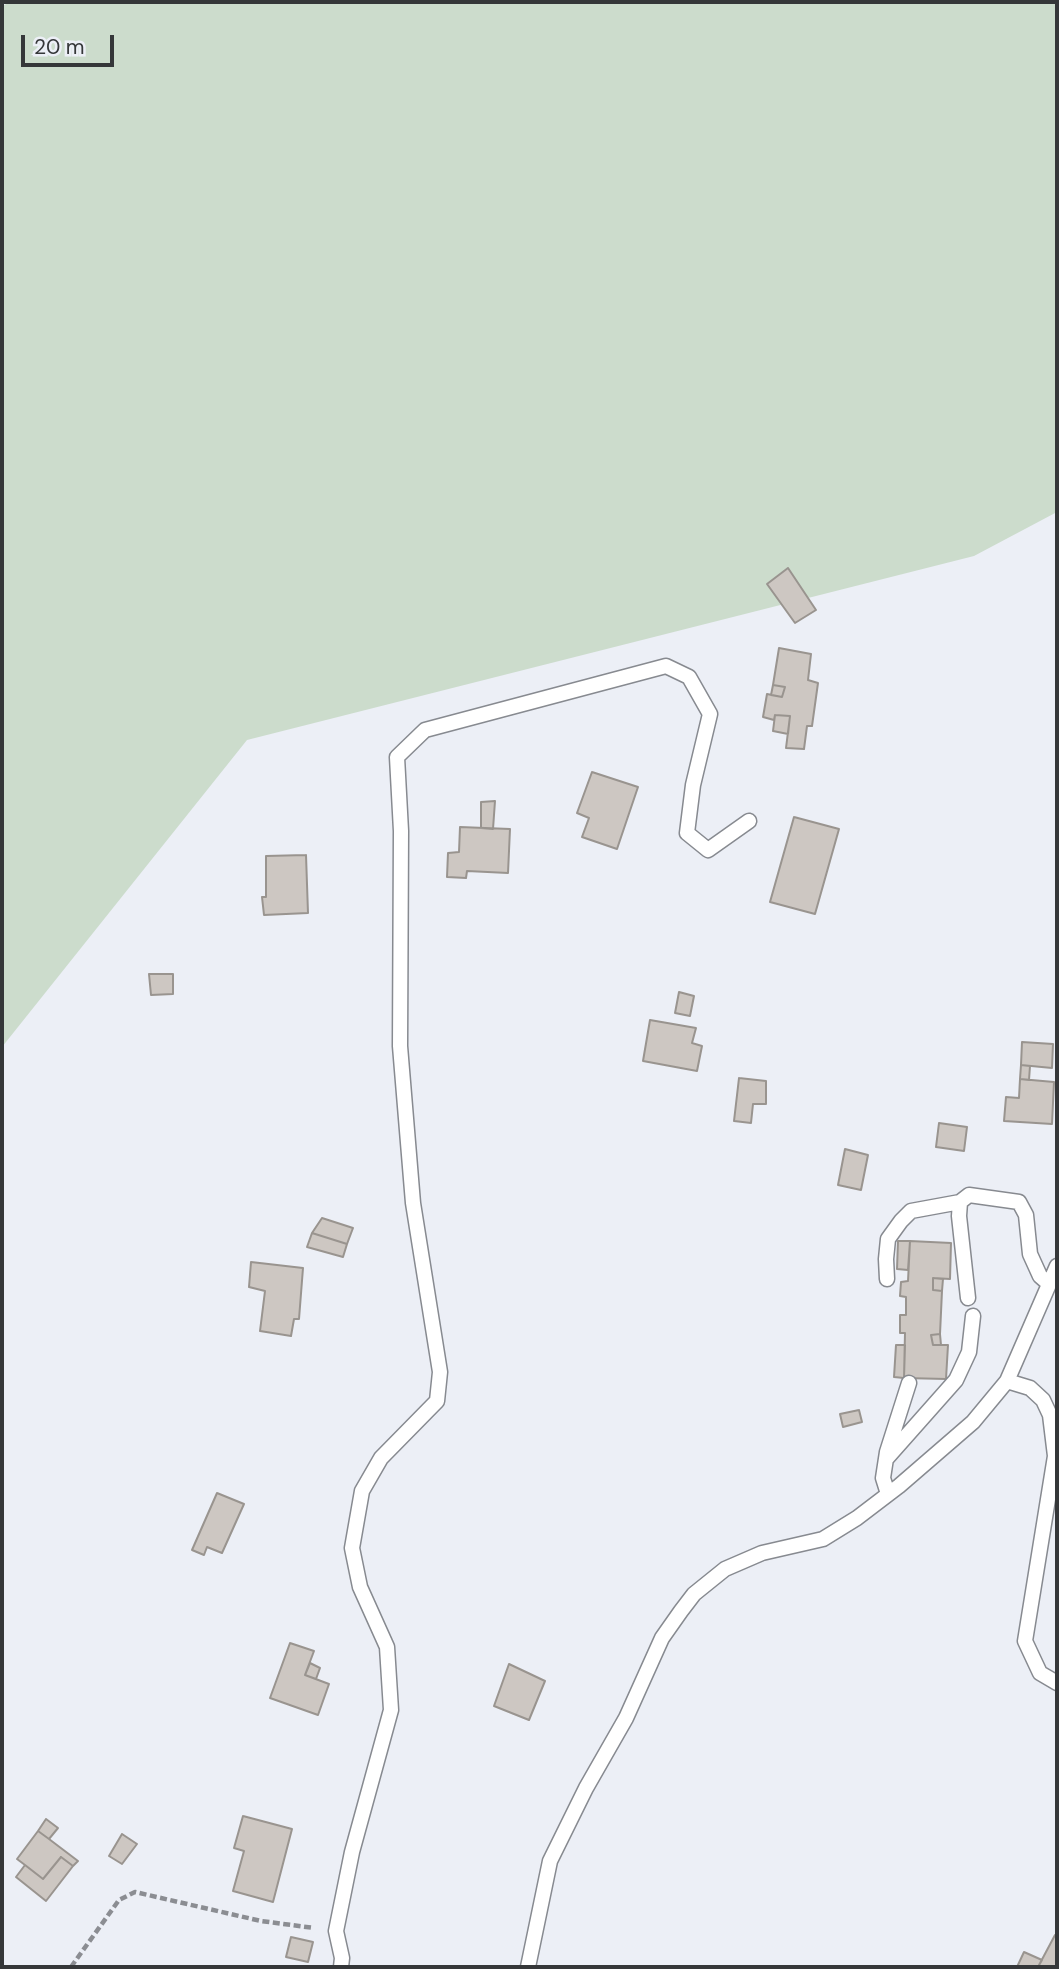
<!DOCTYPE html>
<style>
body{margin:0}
#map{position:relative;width:1059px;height:1969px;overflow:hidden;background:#eceff6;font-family:"DM Sans",sans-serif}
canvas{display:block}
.frame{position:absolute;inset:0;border:4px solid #353739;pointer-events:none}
.scale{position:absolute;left:21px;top:35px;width:93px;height:32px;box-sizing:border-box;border:4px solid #353739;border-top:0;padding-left:9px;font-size:21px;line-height:24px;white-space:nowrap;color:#353739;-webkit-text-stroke:5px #eceff6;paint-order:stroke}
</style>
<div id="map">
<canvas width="1059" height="1969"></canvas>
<div class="frame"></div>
<div class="scale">20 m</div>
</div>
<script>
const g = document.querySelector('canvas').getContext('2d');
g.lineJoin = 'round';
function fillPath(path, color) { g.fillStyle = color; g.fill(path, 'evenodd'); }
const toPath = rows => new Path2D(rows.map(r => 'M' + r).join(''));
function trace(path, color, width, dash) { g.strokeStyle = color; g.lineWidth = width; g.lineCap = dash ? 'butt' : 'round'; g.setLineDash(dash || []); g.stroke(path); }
fillPath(toPath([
 [11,2,1057,2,1057,512,974,556,247,740,2,1047,2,6]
]), '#ccdccc');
const building = toPath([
 [788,568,816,610,795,623,767,584,788,568],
 [779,648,811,654,808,680,818,683,812,726,807,726,804,749,786,748,790,716,775,715,774,720,763,717,767,694,782,697,785,687,773,685,779,648],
 [773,685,785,687,782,697,771,695,773,685],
 [775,715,790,716,788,734,773,731,775,715],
 [592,772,638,787,617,849,582,837,589,818,577,813,592,772],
 [495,801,493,829,481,828,481,802,495,801],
 [794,817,839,829,815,914,770,902,794,817],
 [460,827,510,829,508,873,467,871,466,878,447,877,448,853,459,852,460,827],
 [306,855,308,913,264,915,262,897,266,897,266,856,306,855],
 [149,974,173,974,173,994,151,995,149,974],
 [679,992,694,996,690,1016,675,1013,679,992],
 [650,1020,696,1028,692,1043,702,1046,697,1071,643,1061,650,1020],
 [1022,1042,1053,1044,1052,1068,1021,1065,1022,1042],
 [1021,1065,1030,1066,1029,1080,1020,1079,1021,1065],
 [739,1078,766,1081,766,1104,753,1104,751,1123,734,1121,739,1078],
 [1020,1079,1054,1082,1052,1124,1004,1121,1006,1097,1019,1098,1020,1079],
 [939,1123,967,1127,964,1151,936,1147,939,1123],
 [845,1149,868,1155,861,1190,838,1185,845,1149],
 [322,1218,353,1228,347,1244,312,1233,322,1218],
 [312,1233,347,1244,343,1257,307,1247,312,1233],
 [898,1241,910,1241,908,1270,897,1269,898,1241],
 [910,1241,951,1243,950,1279,933,1278,933,1290,942,1291,940,1334,931,1335,933,1345,948,1345,946,1379,904,1378,905,1333,900,1333,900,1315,906,1315,906,1297,900,1296,901,1282,908,1281,910,1241],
 [251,1262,303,1268,299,1319,294,1319,291,1336,260,1331,265,1291,249,1287,251,1262],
 [933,1278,943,1279,942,1291,933,1290,933,1278],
 [940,1334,941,1345,933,1345,931,1335,940,1334],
 [896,1345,905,1345,904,1378,894,1377,896,1345],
 [859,1410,862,1422,843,1427,840,1414,859,1410],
 [217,1493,244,1504,222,1553,207,1547,204,1555,192,1550,217,1493],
 [290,1643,314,1651,305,1675,329,1684,318,1715,270,1698,290,1643],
 [310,1663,320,1668,316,1679,305,1675,310,1663],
 [509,1664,545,1681,529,1720,494,1706,509,1664],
 [243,1816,292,1829,273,1902,233,1891,244,1851,234,1848,243,1816],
 [46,1819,58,1828,49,1839,38,1831,46,1819],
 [38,1831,49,1839,78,1861,73,1866,61,1857,43,1879,25,1865,17,1859,38,1831],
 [122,1834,137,1844,122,1864,109,1856,122,1834],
 [61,1857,73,1866,46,1901,16,1877,25,1865,43,1879,61,1857],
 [1055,1935,1057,1936,1057,1967,1038,1967,1055,1935],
 [291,1937,313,1942,308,1962,286,1957,291,1937],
 [1024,1952,1042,1960,1038,1967,1017,1967,1024,1952]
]);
fillPath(building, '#cdc7c2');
trace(building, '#99948f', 2);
const service = toPath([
 [887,1279,886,1259,888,1239,901,1221,911,1211,960,1202],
 [968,1298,959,1216,960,1202,969,1195,1019,1202,1026,1215,1030,1254,1040,1276,1048,1283],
 [1007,1381,1030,1388,1043,1400,1050,1415,1055,1456,1025,1641,1040,1673,1057,1683],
 [886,1459,956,1380,969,1352,973,1316],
 [888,1494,883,1478,887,1452,909,1383],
 [341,1967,342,1958,336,1931,352,1852,391,1710,387,1647,360,1587,352,1548,362,1491,381,1458,437,1401,440,1372,413,1203,400,1046,401,831,397,757,425,730,666,666,689,677,710,714,693,785,687,833,708,850,749,821],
 [528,1967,550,1861,586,1788,626,1718,662,1638,681,1611,694,1594,725,1569,762,1553,823,1539,857,1518,899,1486,973,1422,1007,1381,1057,1266]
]);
trace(service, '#878a90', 17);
trace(toPath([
 [71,1967,119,1900,135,1892,261,1921,314,1928]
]), '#8b8d92', 4.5, [7, 3.5]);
trace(service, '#fff', 14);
</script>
